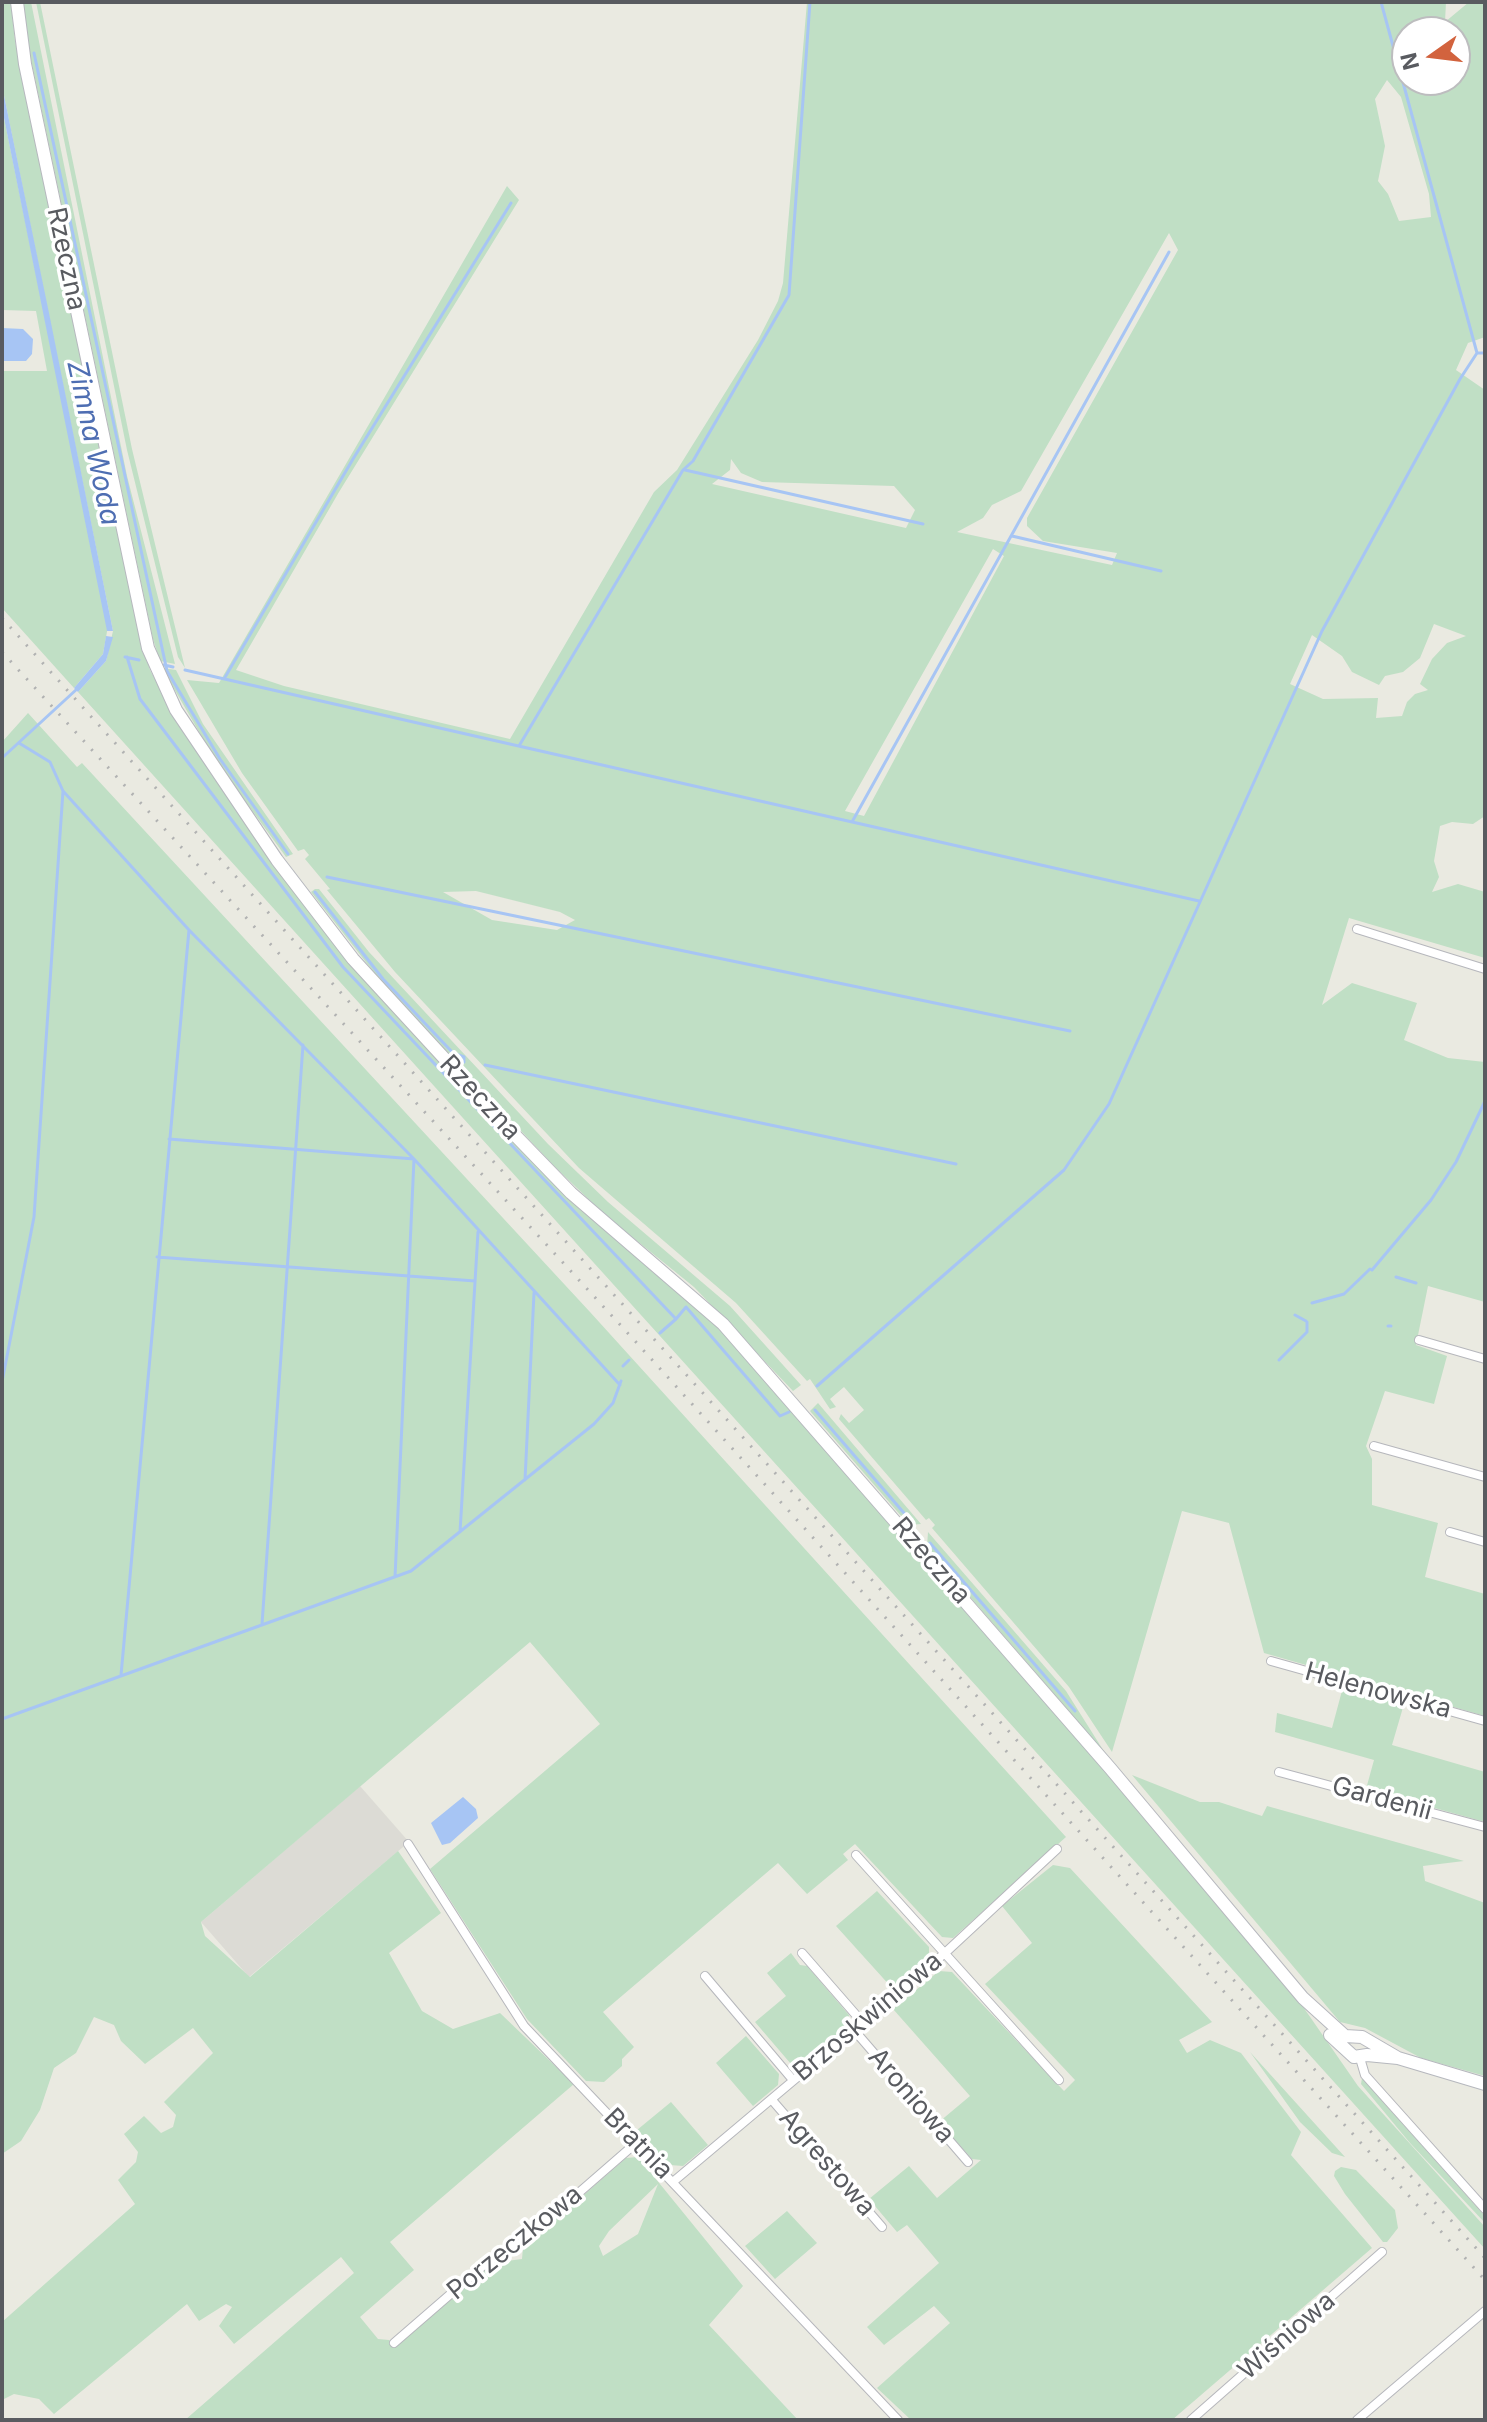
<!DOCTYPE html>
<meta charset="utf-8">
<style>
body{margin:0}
#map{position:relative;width:1487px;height:2422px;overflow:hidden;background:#eaeae1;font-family:Inter,sans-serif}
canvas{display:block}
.frame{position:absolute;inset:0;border:4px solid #595b60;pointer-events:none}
.north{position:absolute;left:1391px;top:16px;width:80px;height:80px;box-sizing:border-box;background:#fff;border:2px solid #bdbdbf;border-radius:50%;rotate:256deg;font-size:22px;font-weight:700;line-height:32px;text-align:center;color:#595b60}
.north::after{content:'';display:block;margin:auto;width:28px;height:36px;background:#d2633e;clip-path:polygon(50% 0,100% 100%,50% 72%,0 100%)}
</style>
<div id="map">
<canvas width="1487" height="2422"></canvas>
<div class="frame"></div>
<div class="north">N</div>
</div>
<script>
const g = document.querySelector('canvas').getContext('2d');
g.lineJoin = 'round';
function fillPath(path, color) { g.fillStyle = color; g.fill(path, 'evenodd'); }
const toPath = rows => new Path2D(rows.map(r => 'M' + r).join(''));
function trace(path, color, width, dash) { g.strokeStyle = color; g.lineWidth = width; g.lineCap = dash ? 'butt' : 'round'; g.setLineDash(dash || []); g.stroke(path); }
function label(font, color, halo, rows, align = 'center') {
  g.font = font + ' Inter,sans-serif'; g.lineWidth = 7; g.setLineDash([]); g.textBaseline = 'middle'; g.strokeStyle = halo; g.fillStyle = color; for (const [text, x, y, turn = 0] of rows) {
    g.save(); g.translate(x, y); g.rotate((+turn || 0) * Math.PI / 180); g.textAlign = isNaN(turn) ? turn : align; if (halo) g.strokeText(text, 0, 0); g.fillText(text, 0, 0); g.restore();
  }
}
fillPath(toPath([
 [360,1786,409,1842,249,1977,201,1922]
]), '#dcdbd5');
fillPath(toPath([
 [2,2,11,2,15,41,142,644,150,670,172,712,211,774,330,938,411,1031,723,1331,1094,1757,1299,2001,1358,2086,1485,2227,1485,2249,78,692,106,661,113,631,2,86],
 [23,2,31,2,127,476,175,664,160,661,153,639,29,50],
 [36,2,40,2,132,449,185,668,178,657,127,450],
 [807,2,1446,2,1445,22,1469,2,1485,2,1485,337,1468,343,1456,370,1485,390,1485,816,1473,824,1452,822,1440,826,1434,861,1439,877,1432,892,1458,884,1485,892,1485,958,1349,918,1322,1005,1352,983,1417,1003,1404,1040,1448,1058,1485,1062,1485,1302,1428,1286,1416,1345,1447,1356,1434,1404,1385,1391,1366,1446,1372,1459,1372,1505,1438,1523,1425,1577,1485,1594,1485,1716,1264,1653,1229,1523,1182,1511,1112,1752,1069,1687,932,1528,935,1525,929,1518,926,1520,839,1419,841,1414,849,1423,864,1410,844,1387,830,1399,836,1407,830,1409,810,1379,807,1381,736,1303,579,1168,395,972,327,890,330,889,305,859,309,855,304,849,298,851,242,773,187,680,219,683,507,186,519,200,339,492,236,670,284,686,510,739,654,492,677,470,758,340,778,301,783,283],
 [1407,32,1455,32,1455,80,1407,80],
 [1387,80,1401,97,1429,194,1431,217,1399,221,1388,194,1378,181,1385,146,1375,99],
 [1169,233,1178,250,1027,518,1027,526,1043,541,1117,553,1112,565,957,532,983,518,992,505,1021,491],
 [731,459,741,473,762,482,894,486,915,510,906,528,712,484,730,470],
 [993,549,1004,556,864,816,845,811],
 [1434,624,1466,636,1447,643,1432,659,1420,684,1428,690,1415,694,1407,702,1402,716,1376,718,1378,698,1323,699,1290,684,1312,635,1342,656,1352,672,1379,685,1385,676,1403,672,1420,658],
 [476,891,560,912,575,920,557,930,492,920,443,892],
 [2,108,108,626,103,654,74,688,2,608,2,371,47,371,36,311,2,310],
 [162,668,176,670,203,724,293,854,286,857,216,761],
 [28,713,77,767,82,763,590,1312,1066,1837,953,1938,942,1937,855,1844,843,1854,848,1860,807,1894,778,1863,603,2012,634,2047,622,2059,622,2066,604,2082,586,2081,527,2019,430,1869,600,1724,530,1642,201,1922,205,1936,250,1977,398,1851,441,1913,389,1953,422,2011,453,2029,500,2013,574,2084,390,2242,414,2270,360,2317,378,2339,389,2340,396,2347,492,2263,522,2259,523,2248,626,2158,638,2157,743,2286,709,2325,798,2420,185,2420,354,2273,341,2257,234,2344,219,2326,232,2307,226,2304,199,2321,187,2304,54,2414,39,2399,14,2394,2,2400,2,2322,135,2204,118,2180,136,2162,138,2152,124,2134,144,2116,161,2133,173,2127,176,2115,164,2102,213,2053,193,2028,145,2064,121,2041,114,2025,94,2017,76,2053,54,2068,40,2110,21,2141,2,2154,2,742],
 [658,2184,638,2234,603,2256,599,2246,609,2231],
 [315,889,319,889,369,952,548,1144,608,1202,730,1306,801,1385,793,1391,694,1287,605,1215,554,1166,383,984,311,892],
 [818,1403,921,1524,909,1525,810,1411],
 [928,1532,1066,1691,1105,1753,927,1547],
 [1343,1687,1404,1704,1392,1745,1485,1772,1485,1822,1366,1789,1374,1760,1275,1732,1277,1713,1332,1728],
 [1132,1775,1200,1802,1219,1802,1262,1816,1267,1806,1464,1861,1423,1866,1425,1881,1485,1903,1485,2076,1421,2058,1365,2028,1340,2022],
 [1053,1865,1070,1868,1212,2022,1179,2040,1187,2053,1210,2040,1241,2053,1301,2132,1291,2155,1372,2248,1172,2420,911,2420,877,2388,950,2323,934,2306,884,2345,867,2327,939,2263,907,2225,897,2232,869,2199,909,2166,937,2198,981,2160,972,2159,939,2122,970,2096,893,2009,939,1971,952,1972,1064,2091,1075,2080,985,1984,1032,1943,1002,1906],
 [877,1891,929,1947,929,1958,892,1988,836,1926],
 [791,1953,800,1965,807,1966,849,2015,848,2026,802,2065,791,2064,755,2022,786,1996,767,1973],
 [746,2036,779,2074,778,2085,753,2106,716,2063],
 [1250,2052,1345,2157,1332,2153,1300,2122],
 [1362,2078,1485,2216,1485,2223,1410,2143,1361,2084],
 [671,2102,708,2145,683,2166,670,2165,637,2130],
 [1341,2167,1356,2170,1395,2210,1398,2228,1387,2242,1383,2242,1345,2194,1334,2176,1335,2171],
 [787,2211,817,2243,775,2279,745,2246]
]), '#c0dfc5');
fillPath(toPath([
 [2,86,49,313,113,631,107,631,2,108],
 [2,328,23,329,33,339,32,354,26,361,2,361],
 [106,636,113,637,106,661,78,692,74,688,103,654],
 [463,1797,476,1809,478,1818,450,1843,442,1845,431,1823]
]), '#a7c5f4');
trace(toPath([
 [1381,2,1477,353],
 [34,53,167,671,220,759,288,854],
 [685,470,923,524],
 [1012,536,1161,571],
 [125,657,139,660],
 [127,657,140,699,343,967,676,1319,686,1307,780,1416,789,1412],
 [164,665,173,667],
 [185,670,1199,901],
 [224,679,353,459,511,203],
 [519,746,683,470,693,461,789,295,810,2],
 [2,758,77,689],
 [63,791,189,930,414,1159,620,1385],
 [852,822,1169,252],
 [327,877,1070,1031],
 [315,892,383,979,453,1053,464,1057,464,1062],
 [485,1065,956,1164],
 [169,1139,414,1159,395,1577],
 [157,1257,475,1281],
 [1372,1270,1431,1200,1456,1162,1485,1101],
 [1396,1277,1416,1283],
 [1312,1303,1344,1294,1370,1269],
 [1295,1315,1306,1321],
 [1388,1326,1391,1326],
 [660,1333,676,1319],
 [1279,1360,1307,1332,1307,1322],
 [623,1366,629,1360],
 [2,1382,34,1217,63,791,50,762,19,743],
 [817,1386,1064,1170,1109,1104,1322,631,1460,379,1477,353,1485,353],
 [815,1410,910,1520],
 [525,1480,534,1293],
 [460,1532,478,1232],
 [930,1543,1075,1711],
 [262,1624,303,1045],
 [121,1675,189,930],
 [2,1719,411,1571,594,1424,613,1403,621,1381]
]), '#a7c5f4', 3);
const street = toPath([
 [1357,929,1485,969],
 [1419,1340,1485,1359],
 [1374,1446,1485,1477],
 [1450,1532,1485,1542],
 [1271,1661,1485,1721],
 [1279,1772,1485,1827],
 [408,1844,524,2026,898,2420],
 [856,1855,1059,2080],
 [802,1953,863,2023],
 [705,1976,793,2080],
 [854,2030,968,2162],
 [1360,2058,1365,2075,1485,2209],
 [772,2100,882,2227],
 [674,2181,945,1953,1057,1849],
 [394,2343,491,2259,521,2243,636,2143],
 [1191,2420,1382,2252],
 [1357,2420,1485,2311]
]);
const secondary = toPath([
 [17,2,25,64,148,648,176,710,277,860,353,959,511,1131,571,1193,723,1324,1110,1768,1303,1998,1345,2036,1362,2037,1398,2058,1485,2084],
 [1330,2035,1354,2057,1367,2055,1398,2058]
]);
trace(street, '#b6b7bc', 10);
trace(secondary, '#b6b8be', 14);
trace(street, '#fff', 8);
trace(secondary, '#fff', 12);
trace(toPath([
 [2,618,1485,2258],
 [2,652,635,1341,1485,2280]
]), '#b1b2b2', 3, [2, 10]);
label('26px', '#595b60', '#fff', [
 ["Rzeczna",66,259,78],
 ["Rzeczna",480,1098,47],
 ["Rzeczna",931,1561,49],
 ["Helenowska",1378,1691,15],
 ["Gardenii",1382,1799,15],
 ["Brzoskwiniowa",868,2017,-40],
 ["Aroniowa",911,2096,49],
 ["Bratnia",638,2144,46],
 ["Agrestowa",827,2163,49],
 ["Porzeczkowa",515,2243,-39],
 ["Wiśniowa",1287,2336,-41]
]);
label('italic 28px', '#4e6eb2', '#fff', [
 ["Zimna Woda",93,443,78]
]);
</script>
